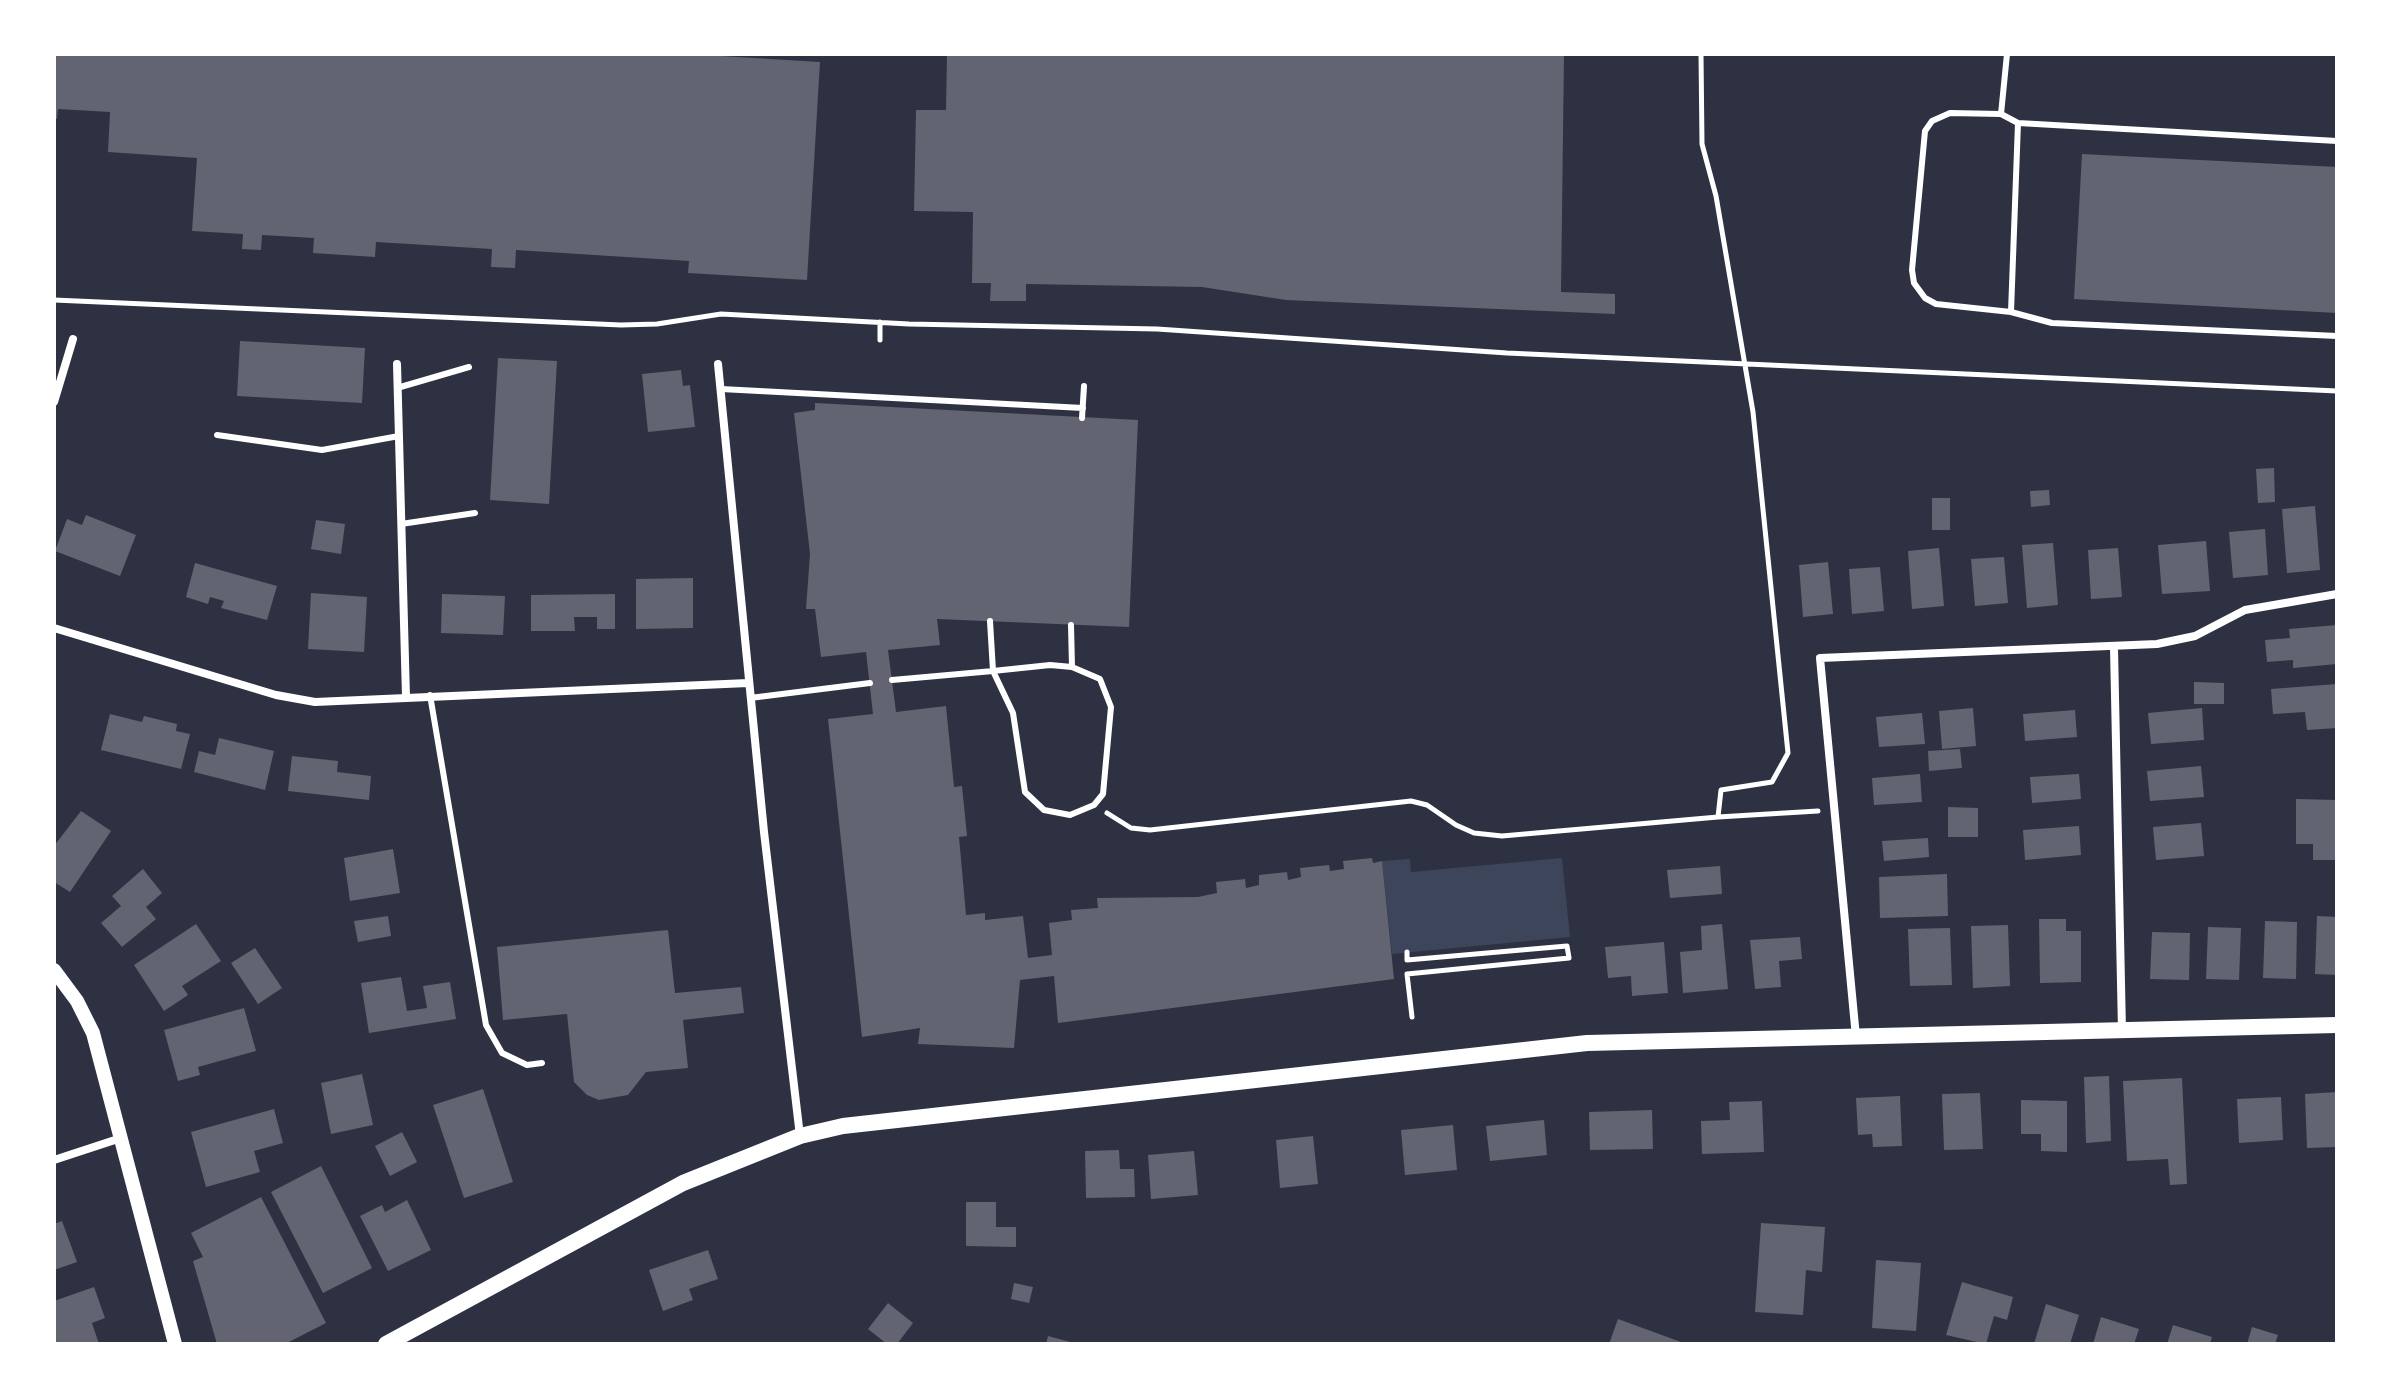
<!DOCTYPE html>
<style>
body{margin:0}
#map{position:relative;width:2391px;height:1398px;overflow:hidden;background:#2d3142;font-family:"Public Sans",sans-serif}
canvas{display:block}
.frame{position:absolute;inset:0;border:56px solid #fff;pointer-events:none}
</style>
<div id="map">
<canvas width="2391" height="1398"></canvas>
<div class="frame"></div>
</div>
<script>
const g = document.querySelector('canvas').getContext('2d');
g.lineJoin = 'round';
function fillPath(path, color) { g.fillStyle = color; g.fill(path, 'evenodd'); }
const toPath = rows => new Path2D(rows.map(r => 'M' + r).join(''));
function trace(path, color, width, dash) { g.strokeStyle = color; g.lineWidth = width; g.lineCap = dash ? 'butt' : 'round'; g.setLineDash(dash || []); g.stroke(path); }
fillPath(toPath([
 [1562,858,1570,937,1392,954,1382,861,1410,859,1411,872]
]), '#3c4559');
fillPath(toPath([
 [54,54,688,54,820,62,807,280,688,273,689,261,516,250,515,268,491,267,492,249,376,242,375,257,313,253,314,238,262,235,261,250,242,249,243,234,192,231,197,158,108,152,110,112,58,109,57,119,54,119],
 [947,54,1564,54,1561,292,1615,294,1615,314,1286,300,1202,287,1026,284,1026,301,990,301,991,283,972,283,973,212,914,211,916,110,946,110],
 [2082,154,2337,167,2337,313,2074,299],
 [240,341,365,348,362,403,237,396],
 [498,358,557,361,549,504,490,500],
 [681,370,683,386,690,385,695,427,648,432,642,374],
 [815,403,1138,420,1129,627,937,619,940,645,888,650,896,712,946,706,954,787,962,786,967,836,959,837,966,915,985,913,985,920,1023,916,1028,958,1052,955,1049,923,1072,920,1071,910,1098,908,1097,898,1198,897,1217,893,1216,882,1245,879,1246,888,1259,885,1259,875,1287,872,1288,880,1301,877,1300,868,1329,865,1330,871,1344,869,1343,861,1372,858,1373,863,1382,861,1394,979,1058,1023,1054,976,1020,980,1014,1048,918,1044,920,1028,862,1037,828,719,873,714,866,652,821,657,815,609,806,609,810,554,794,413,815,410],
 [2274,468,2275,502,2258,503,2256,469],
 [2049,490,2050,505,2031,507,2030,491],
 [1932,498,1950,498,1950,530,1932,530],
 [2315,506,2320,570,2287,573,2282,509],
 [86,515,136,535,120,576,55,551,67,519,82,525],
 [316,520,345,524,341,554,311,549],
 [2265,529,2268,575,2233,578,2229,532],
 [2206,541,2210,591,2162,594,2158,545],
 [2053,543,2058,605,2027,608,2022,545],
 [1939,548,1944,606,1912,609,1908,551],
 [2118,548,2122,597,2091,599,2088,550],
 [2004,557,2008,603,1975,606,1971,559],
 [1828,562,1833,614,1803,617,1799,565],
 [195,563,277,586,267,620,221,608,224,601,210,597,208,604,186,597],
 [1880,567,1884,611,1852,614,1849,569],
 [693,578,693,628,636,629,636,579],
 [311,593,367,597,364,652,308,649],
 [442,594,505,596,503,635,441,633],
 [615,594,615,629,597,629,597,617,574,617,575,631,531,631,531,595],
 [2337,625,2337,664,2293,668,2293,660,2267,662,2265,640,2290,638,2289,629],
 [2194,682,2224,683,2224,704,2194,704],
 [2337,684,2337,728,2307,730,2305,712,2273,714,2271,689],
 [1973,708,1976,746,1942,749,1939,711],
 [2202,708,2204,740,2151,744,2148,713],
 [2075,710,2077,737,2025,741,2023,714],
 [1922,713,1925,744,1879,747,1876,717],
 [110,714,142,722,144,716,177,724,176,731,190,734,181,769,101,750],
 [219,738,274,751,265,790,194,772,199,751,215,755],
 [1960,749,1962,768,1929,771,1928,751],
 [292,756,338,761,337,772,371,776,369,800,288,791],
 [2201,766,2204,797,2150,801,2147,771],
 [1920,774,1922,802,1874,805,1872,778],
 [2079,774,2081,799,2032,803,2030,777],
 [2296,799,2337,800,2337,860,2313,860,2313,844,2296,844],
 [1948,807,1978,808,1978,837,1948,837],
 [81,811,111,831,70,892,54,882,54,846],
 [2201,823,2204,856,2156,860,2153,827],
 [2079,826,2081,855,2025,860,2023,830],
 [1928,838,1929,857,1884,861,1882,841],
 [393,849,400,893,350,901,344,858],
 [1720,866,1722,894,1670,898,1667,870],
 [143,869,162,893,146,907,156,919,122,947,101,923,121,906,112,896],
 [1947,874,1948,916,1880,918,1879,877],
 [388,916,391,936,358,942,354,921],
 [2317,916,2337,917,2337,975,2315,974],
 [2039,919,2066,919,2066,931,2081,931,2081,982,2040,983],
 [2265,921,2297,922,2296,979,2263,978],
 [196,924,221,961,182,986,188,995,164,1011,134,965],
 [1722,924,1728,989,1683,993,1680,952,1702,950,1701,926],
 [2008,925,2010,986,1973,988,1971,926],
 [2208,927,2241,928,2239,980,2206,979],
 [1950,928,1952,985,1910,986,1908,929],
 [668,930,675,993,741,987,744,1013,683,1020,688,1068,646,1072,628,1095,599,1100,587,1095,574,1082,567,1014,503,1020,497,947],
 [2152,932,2190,933,2189,980,2150,979],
 [1800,937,1802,959,1779,961,1781,987,1755,989,1750,940],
 [1664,942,1668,993,1632,996,1631,976,1608,978,1605,947],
 [255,948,282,988,258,1004,231,963],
 [401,977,407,1011,427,1008,423,986,450,982,456,1019,369,1033,361,983],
 [244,1008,256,1051,198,1067,200,1075,178,1081,164,1030],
 [362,1074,373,1125,331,1134,321,1083],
 [2109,1076,2111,1141,2086,1143,2084,1077],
 [2182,1078,2187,1184,2170,1185,2168,1159,2127,1161,2123,1081],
 [483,1089,513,1182,464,1198,433,1105],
 [2337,1092,2337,1147,2307,1148,2305,1094],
 [1980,1093,1983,1149,1944,1150,1942,1094],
 [1900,1096,1902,1146,1873,1147,1872,1134,1858,1135,1856,1098],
 [2281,1097,2283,1140,2239,1143,2237,1099],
 [2021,1100,2067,1101,2067,1152,2041,1151,2041,1134,2021,1134],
 [1762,1101,1764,1152,1702,1154,1701,1121,1730,1120,1729,1102],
 [274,1109,283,1143,254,1151,260,1172,206,1187,191,1132],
 [1652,1110,1653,1149,1590,1150,1589,1112],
 [1544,1120,1547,1155,1490,1161,1486,1126],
 [1453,1125,1457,1170,1405,1175,1401,1130],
 [402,1132,417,1162,390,1176,375,1146],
 [1313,1136,1318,1184,1280,1188,1276,1140],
 [1119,1150,1120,1169,1134,1169,1135,1197,1086,1198,1085,1151],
 [1194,1151,1198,1195,1151,1199,1148,1155],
 [321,1166,372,1268,323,1293,271,1192],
 [261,1197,326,1323,285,1344,217,1344,193,1261,203,1257,191,1233],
 [407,1200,431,1250,388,1271,360,1216,382,1205,385,1212],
 [966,1202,996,1202,996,1227,1016,1227,1016,1247,966,1246],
 [62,1221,77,1262,54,1270,54,1224],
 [1761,1223,1825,1227,1822,1272,1806,1270,1803,1315,1755,1312],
 [708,1250,718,1279,689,1289,693,1300,663,1311,649,1270],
 [1876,1260,1921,1263,1916,1331,1872,1328],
 [1962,1282,2013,1297,2007,1320,1994,1316,1986,1344,1946,1335],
 [1014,1283,1033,1287,1029,1303,1011,1299],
 [94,1287,105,1318,92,1323,99,1344,54,1344,54,1301],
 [888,1303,913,1323,897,1344,887,1344,868,1329],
 [2046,1304,2079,1315,2070,1344,2034,1344],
 [2101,1317,2139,1329,2134,1344,2093,1344],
 [1618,1319,1681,1342,1680,1344,1609,1344],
 [2173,1325,2212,1337,2210,1344,2167,1344],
 [2252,1327,2278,1335,2275,1344,2247,1344],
 [1048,1336,1074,1343,1074,1344,1046,1344]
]), '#626471');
trace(toPath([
 [1701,54,1702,144,1716,196,1753,412,1788,753,1772,782,1721,790,1718,817,1818,811],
 [54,300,621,325,657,324,721,314,909,324,1157,329,1507,353,2337,391],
 [880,322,880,340],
 [1107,813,1131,828,1150,830,1411,801,1427,805,1456,825,1474,833,1502,836,1718,817],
 [1407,952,1407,960,1567,946,1569,958,1407,974,1412,1017]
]), '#fff', 5);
trace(toPath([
 [2007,54,2001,114,2018,123,2337,141],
 [2001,114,1950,113,1932,121,1925,131,1912,270,1914,283,1925,298,1936,304,2011,312,2052,323,2337,336],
 [2011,312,2018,123],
 [397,388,469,367],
 [721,389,1083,408],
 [1082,418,1084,386],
 [217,435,322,450,399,436],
 [401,524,475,513],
 [1071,625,1072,667],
 [1050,665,1072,667,1100,679,1111,707,1103,794,1094,805,1070,815,1044,810,1025,792,1013,713,993,671,1050,665],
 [892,680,993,671,990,621],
 [430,695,486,1025,502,1053,527,1065,542,1063],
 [750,698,870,683]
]), '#fff', 6);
trace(toPath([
 [397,364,406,697],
 [718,364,764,832,800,1136],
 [54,402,73,339],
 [54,628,276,695,315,702,748,683],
 [2114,648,2122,1031],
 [1856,1037,1820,658,2157,644,2195,636,2245,610,2337,594],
 [54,1160,121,1138]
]), '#fff', 8);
trace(toPath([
 [54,970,77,1001,93,1033,175,1344]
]), '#fff', 14);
trace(toPath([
 [386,1344,683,1183,800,1136,843,1126,1587,1043,2337,1025]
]), '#fff', 16);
</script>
